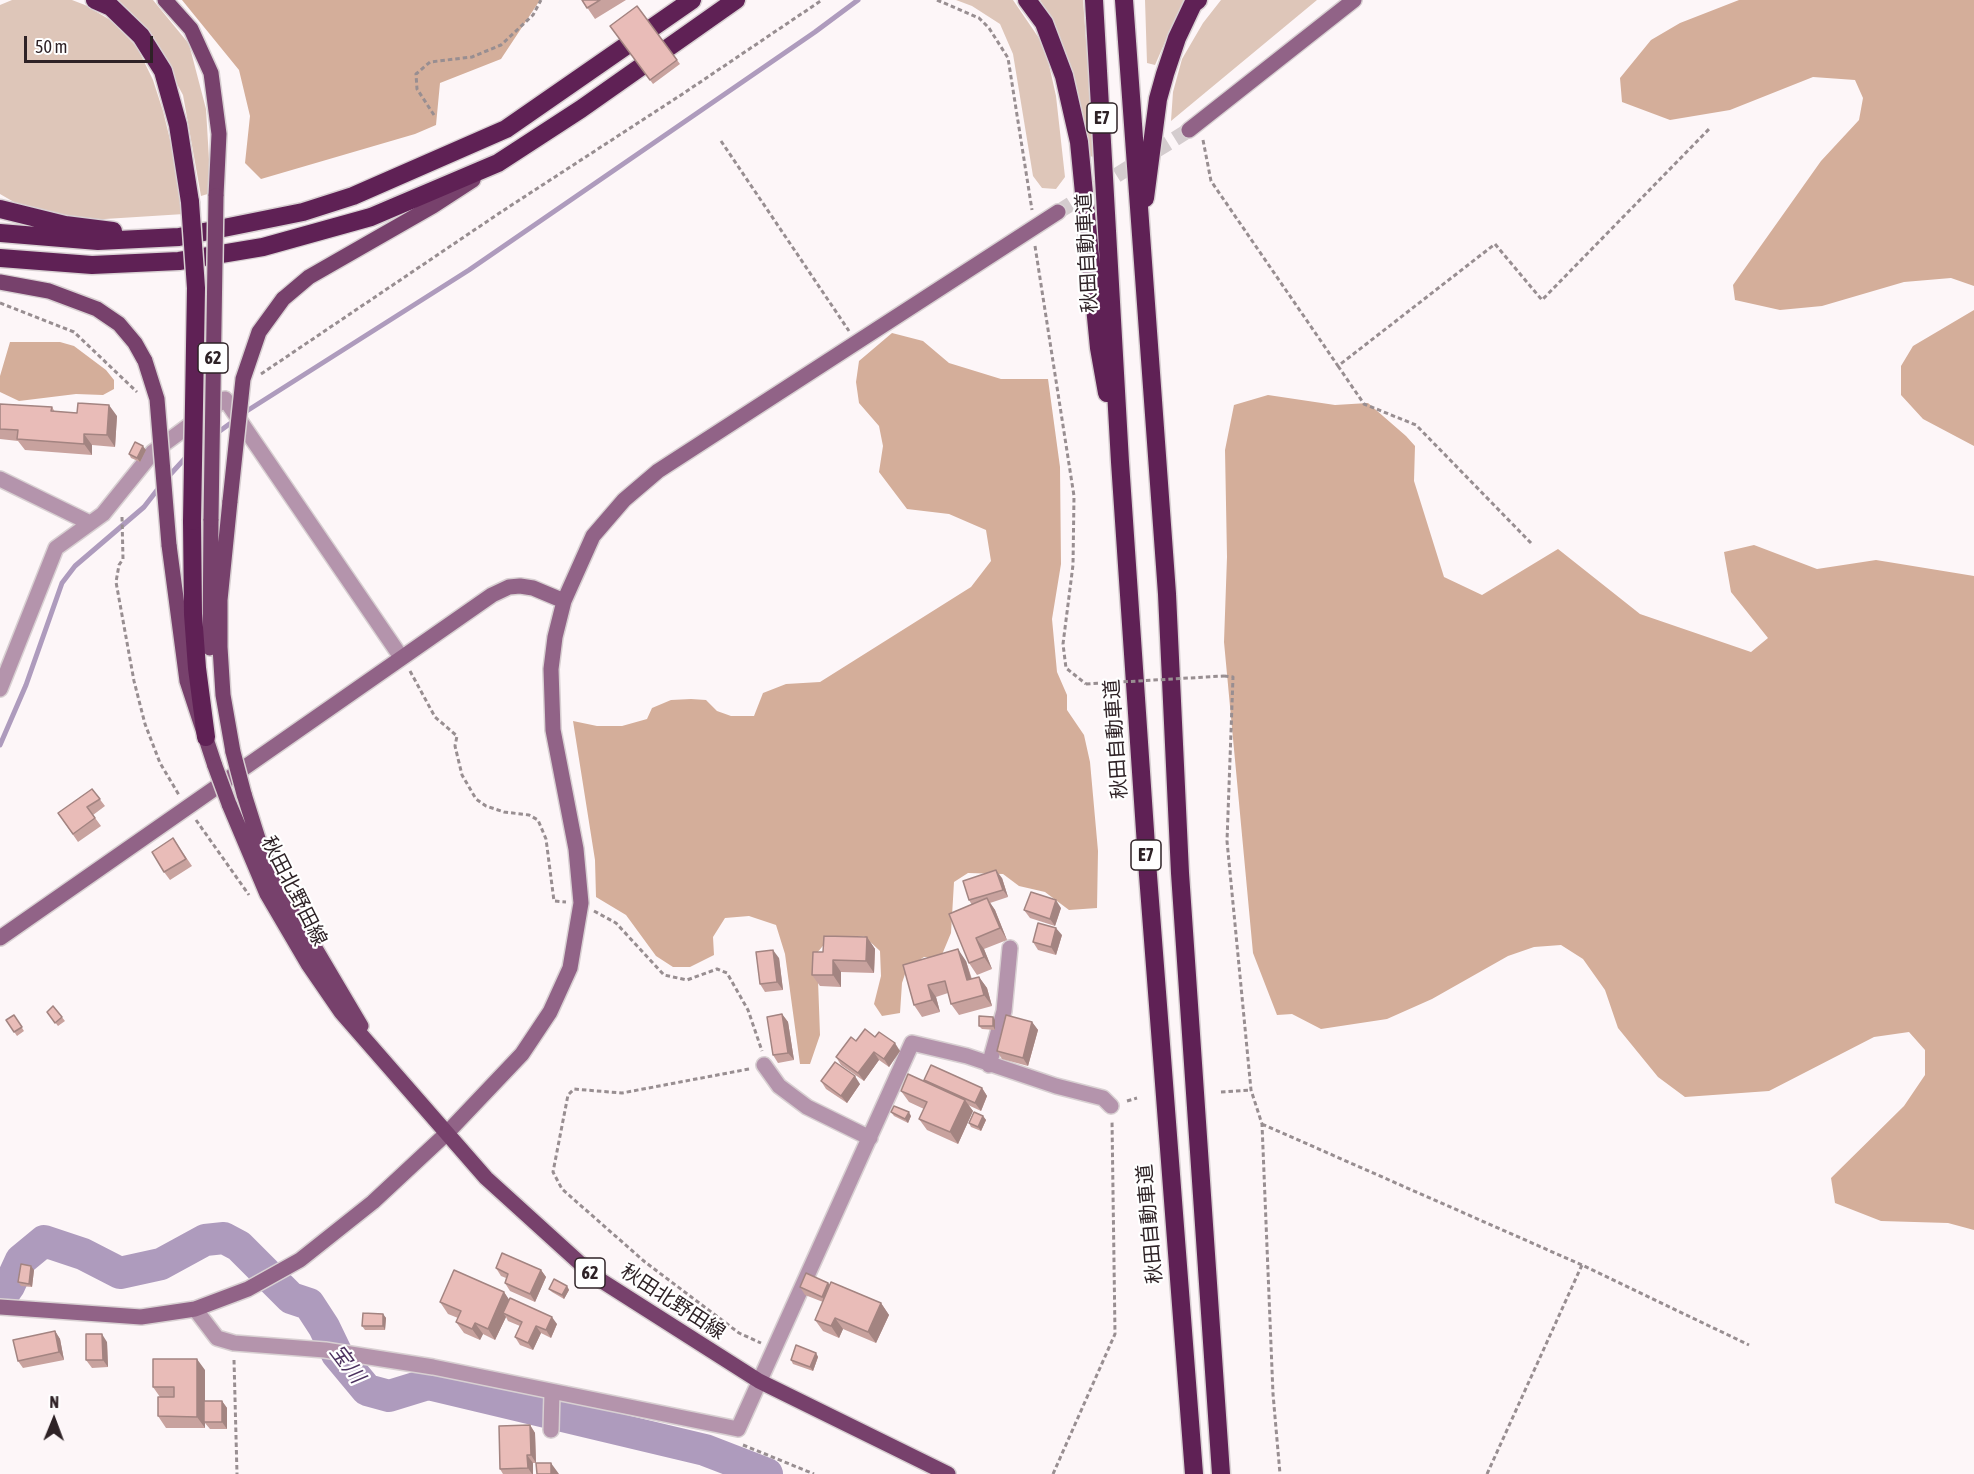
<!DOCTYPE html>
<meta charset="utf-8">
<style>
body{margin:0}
#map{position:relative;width:1974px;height:1474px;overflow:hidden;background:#fdf6f8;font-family:"Asap Condensed",sans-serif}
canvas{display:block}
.north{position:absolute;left:24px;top:1390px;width:60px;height:60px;-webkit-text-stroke:4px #fff;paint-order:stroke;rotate:1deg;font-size:16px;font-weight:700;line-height:24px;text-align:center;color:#2e2226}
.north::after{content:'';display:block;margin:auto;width:21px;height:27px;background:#2e2226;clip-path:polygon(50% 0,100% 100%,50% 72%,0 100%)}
.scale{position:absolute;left:24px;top:36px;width:129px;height:27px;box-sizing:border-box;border:3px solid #2e2226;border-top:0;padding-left:8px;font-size:18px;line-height:21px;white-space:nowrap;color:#2e2226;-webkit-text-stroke:4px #fff;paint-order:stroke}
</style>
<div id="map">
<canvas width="1974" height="1474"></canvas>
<div class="north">N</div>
<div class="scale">50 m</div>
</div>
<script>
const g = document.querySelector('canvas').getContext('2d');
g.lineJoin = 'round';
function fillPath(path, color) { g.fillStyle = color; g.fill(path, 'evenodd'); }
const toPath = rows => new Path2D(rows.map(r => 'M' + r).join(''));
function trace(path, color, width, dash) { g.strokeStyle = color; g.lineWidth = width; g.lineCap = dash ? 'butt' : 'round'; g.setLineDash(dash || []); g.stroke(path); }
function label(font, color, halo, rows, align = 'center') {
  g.font = font + ' "Asap Condensed","Noto Sans JP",sans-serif'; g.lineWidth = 4.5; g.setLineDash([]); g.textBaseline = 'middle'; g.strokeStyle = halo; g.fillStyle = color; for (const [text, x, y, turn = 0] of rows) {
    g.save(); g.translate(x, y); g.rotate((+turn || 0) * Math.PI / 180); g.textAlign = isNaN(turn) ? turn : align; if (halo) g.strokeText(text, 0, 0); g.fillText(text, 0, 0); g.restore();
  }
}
fillPath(toPath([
 [12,0,72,0,85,5,112,21,137,47,153,80,163,111,174,156,184,214,89,220,26,209,0,194,0,5],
 [115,0,153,0,189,44,206,109,211,193,201,196,183,95,146,27],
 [956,0,1013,0,1045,47,1056,96,1065,177,1056,189,1042,188,1033,176,1013,54,1000,24,972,6],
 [1040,0,1083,0,1095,157,1088,156,1054,24],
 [1145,0,1190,0,1172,26,1155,65,1147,63],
 [1221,0,1317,0,1171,121,1173,92,1182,59,1203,23]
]), '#dec6b9');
fillPath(toPath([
 [182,0,540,0,501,59,440,83,436,125,415,134,261,179,245,163,250,116,239,70],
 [1739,0,1974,0,1974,286,1951,278,1904,282,1822,306,1780,310,1735,300,1733,285,1821,161,1859,120,1863,98,1855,80,1813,77,1730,110,1670,120,1622,102,1620,78,1651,40,1680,23],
 [1974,310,1974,446,1923,419,1901,395,1901,366,1913,346],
 [892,333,923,341,949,363,1001,379,1048,379,1060,467,1061,564,1052,619,1057,672,1067,695,1067,710,1084,735,1090,762,1098,851,1097,908,1069,910,1045,892,1019,886,1003,874,968,873,954,882,951,933,941,957,924,957,907,968,902,983,900,1013,882,1016,874,1004,881,976,880,951,864,936,831,936,817,953,820,1035,810,1064,800,1064,785,954,776,925,749,916,725,918,713,937,714,955,690,967,673,967,656,956,626,915,596,897,595,860,573,721,597,726,622,726,647,719,652,708,671,700,691,699,706,700,717,711,731,716,754,716,763,693,786,684,820,682,971,587,991,561,986,530,949,514,907,509,879,472,883,446,879,426,859,403,856,382,859,361],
 [10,342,60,342,74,346,106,370,114,380,114,389,103,395,76,394,19,401,0,392,0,376],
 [1268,395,1335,405,1368,403,1406,436,1415,446,1414,481,1444,577,1482,595,1558,549,1640,614,1751,652,1768,638,1731,592,1724,552,1754,545,1817,569,1876,560,1974,576,1974,1230,1948,1223,1881,1221,1835,1203,1831,1178,1904,1106,1925,1075,1925,1050,1909,1032,1874,1037,1769,1091,1685,1097,1658,1077,1618,1028,1605,990,1583,959,1561,945,1534,947,1508,956,1432,999,1387,1019,1321,1029,1292,1014,1277,1015,1253,953,1224,642,1227,557,1225,450,1234,405]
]), '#d4ae9a');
trace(toPath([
 [242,414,469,270,815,32,858,0],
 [199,446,235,420],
 [167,478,189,454],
 [0,745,26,685,62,583,75,566,144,507,161,485]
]), '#ae9bbd', 5);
trace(toPath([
 [0,1299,9,1286,21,1260,44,1241,83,1254,120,1273,161,1264,205,1240,224,1238,239,1246,291,1298,309,1304,324,1327,337,1354,367,1390,389,1396,428,1384,705,1450,767,1474]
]), '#ae9bbd', 32);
trace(toPath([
 [1058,212,1189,130]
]), '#d4ccce', 15, [15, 8]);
const street = toPath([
 [0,479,88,522],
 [0,689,56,548,103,514,153,452,225,399,401,657],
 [764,1065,779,1086,807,1107,870,1138],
 [989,1065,1004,1011,1010,948],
 [195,1309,217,1338,234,1343,325,1350,433,1367,738,1429,912,1043,967,1056,1056,1086,1103,1098,1111,1106],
 [551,1430,552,1392]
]);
const secondary = toPath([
 [1189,130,1354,0],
 [0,938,492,595,509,587,520,586,533,588,564,601],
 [0,1307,141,1317,195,1309,248,1289,300,1260,373,1202,446,1134,522,1054,550,1012,570,968,581,903,576,849,553,730,551,669,555,637,564,601,593,536,624,500,658,471,1058,212]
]);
const primary = toPath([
 [165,0,191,29,211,73,219,134,216,196],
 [0,282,49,291,97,309,119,324,135,343,145,361],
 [283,299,309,277,433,206,473,180],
 [230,501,220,600,220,647,223,695,233,752],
 [169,545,187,681,215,766],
 [210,648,211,519],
 [244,794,261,848,279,887,361,1026],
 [229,804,267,894,308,964,341,1012,486,1178,594,1276,759,1381,948,1474]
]);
const highway = toPath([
 [95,0,111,7,141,36,163,71,178,125,190,202],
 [1027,0,1044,23,1064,76,1079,142,1099,348,1107,393],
 [1094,0,1120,462,1148,875,1194,1474],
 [1124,0,1167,594,1180,873,1221,1474],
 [1145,198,1158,99,1165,74,1177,38,1193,4,1198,0],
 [0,209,65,225,113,231],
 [0,233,98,241,179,237,303,212,353,196,506,129,692,0],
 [0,258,92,265,179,261,263,247,371,217,498,163,581,109,736,0],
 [192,521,193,614,197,668,206,737]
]);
trace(street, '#d8d0d2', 18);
trace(secondary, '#d8d0d2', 18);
trace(primary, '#d8d0d2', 18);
trace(highway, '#d8d0d2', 21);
trace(toPath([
 [937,0,979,18,989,28,1008,58,1032,210],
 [434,115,417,89,416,74,430,62,472,57,501,45,533,15,541,0],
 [1203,140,1211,181,1338,366,1495,244,1542,300,1711,127],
 [721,141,849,331],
 [1035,246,1074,496,1073,565,1063,644,1066,668,1086,684],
 [0,303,74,332,137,392],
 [1338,366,1364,404,1416,425,1531,543],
 [261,374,501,212,684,93,822,0],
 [122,517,123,559,119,565,116,582,134,681,145,724,160,763,179,795],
 [410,671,435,717,457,736,455,746,462,775,476,799,486,806,504,812,529,815,538,820,546,839,554,901,566,902],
 [1224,676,1233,677,1227,841,1251,1090,1262,1124,1273,1394,1280,1474],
 [196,820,249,895],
 [594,911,616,923,664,975,687,980,717,969,727,973,748,1010,762,1051],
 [749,1069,622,1093,574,1089,568,1095,553,1172,562,1189,645,1262,739,1333,761,1343],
 [1221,1092,1251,1090],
 [1127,1101,1137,1098],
 [1262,1124,1582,1265,1749,1345],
 [234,1360,237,1474],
 [743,1445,814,1474],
 [1053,1474,1115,1334,1112,1120],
 [1487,1474,1582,1265]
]), '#988e91', 3, [4.5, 3]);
trace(street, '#b494ac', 15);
trace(secondary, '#916387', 15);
trace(primary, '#77416c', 15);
trace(highway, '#5f2155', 18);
const primaryBridge = toPath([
 [145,361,157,399,169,545],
 [230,501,243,379,259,332,283,299],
 [211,519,216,196],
 [233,752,244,794],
 [215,766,229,804]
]);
const highwayBridge = toPath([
 [190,202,196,288,192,521]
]);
trace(primaryBridge, '#d8d0d2', 18, []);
trace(highwayBridge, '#d8d0d2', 21, []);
trace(toPath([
 [1086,684,1224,676]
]), '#988e91', 3, [4.5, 3]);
trace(primaryBridge, '#77416c', 15);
trace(highwayBridge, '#5f2155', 18);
fillPath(toPath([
 [582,0,626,0,595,19],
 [637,6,680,64,653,84,610,26],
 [0,404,52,407,55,412,117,416,115,447,92,445,92,455,25,450,18,441,0,439],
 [146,450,140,462,131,458,129,454],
 [92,789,105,806,93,815,101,826,78,842,58,813],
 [173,838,192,866,170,880,164,872],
 [1002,878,1008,897,990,903,995,910,1007,940,984,949,992,969,977,975,969,963,972,905,969,900],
 [1061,908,1055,926,1030,918,1024,910],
 [1062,935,1056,955,1038,950,1033,942],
 [867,937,875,949,874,973,841,972,841,987,820,986,812,975,823,952],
 [779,958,783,990,765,992,760,984],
 [966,961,972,979,979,977,987,988,992,1006,959,1015,951,1004,948,993,936,997,940,1012,922,1017,914,1005,903,965],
 [53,1006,65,1021,58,1026,47,1012],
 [782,1014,788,1022,794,1060,778,1063,773,1055],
 [14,1015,24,1031,17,1036,6,1020],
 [995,1020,995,1030,982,1029,979,1026],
 [1032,1022,1038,1030,1028,1066,1002,1059,997,1051],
 [875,1037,900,1051,889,1067,879,1060,864,1081,841,1065,836,1057,856,1041],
 [924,1080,982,1088,987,1096,981,1111,968,1105,973,1111,958,1144,927,1130,919,1119,924,1109,909,1102,901,1091,926,1082],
 [821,1081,860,1084,847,1103,826,1089],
 [891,1112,911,1116,908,1123,894,1116],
 [983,1116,986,1120,981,1131,971,1127,969,1123],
 [496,1268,541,1270,546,1277,535,1302,510,1291,505,1283,506,1278,501,1276],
 [34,1270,32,1287,21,1286,18,1282],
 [828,1283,830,1285,881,1303,889,1315,876,1343,843,1329,839,1338,823,1331,815,1320,823,1302,805,1295,800,1287],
 [567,1286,569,1290,564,1299,552,1292,549,1289],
 [504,1292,509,1300,557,1324,551,1338,541,1333,533,1350,520,1345,515,1337,520,1326,508,1321,506,1317,495,1340,483,1334,480,1340,464,1333,456,1322,458,1318,448,1314,440,1302],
 [383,1314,386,1318,385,1330,365,1330,362,1326],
 [55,1331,60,1339,64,1360,23,1368,18,1361],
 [107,1342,108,1367,92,1368,86,1360],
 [816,1353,818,1357,813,1371,793,1364,791,1360],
 [205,1370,205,1401,222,1401,227,1408,227,1429,210,1429,205,1423,205,1428,166,1428,158,1416,160,1397,153,1387],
 [530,1425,535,1433,536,1463,533,1463,533,1474,503,1474,500,1469]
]), '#c8a29e');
fillPath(toPath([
 [109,405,117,416,115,447,107,435],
 [84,434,92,445,92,455,84,444],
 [143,446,146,450,140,462,137,458],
 [996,870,1002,878,1008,897,1003,890],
 [987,898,995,910,1007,940,1000,928],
 [1056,900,1061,908,1055,926,1050,919],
 [1056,928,1062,935,1056,955,1051,947],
 [867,937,875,949,874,973,866,961],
 [976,938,984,949,992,969,984,957],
 [958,949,966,961,975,992,967,980],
 [773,950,779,958,783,990,777,982],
 [833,960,841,972,841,987,833,975],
 [979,977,987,988,992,1006,984,995],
 [928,985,936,997,940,1012,932,1000],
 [782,1014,788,1022,794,1060,788,1053],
 [993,1017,995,1020,995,1030,993,1026],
 [1032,1022,1038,1030,1028,1066,1023,1058],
 [895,1043,900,1051,889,1067,884,1059],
 [874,1052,879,1060,864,1081,858,1073],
 [855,1076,860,1084,847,1103,841,1096],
 [982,1088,987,1096,981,1111,975,1103],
 [965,1100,973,1111,958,1144,950,1132],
 [909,1112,911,1116,908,1123,905,1119],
 [983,1116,986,1120,981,1131,978,1127],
 [31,1266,34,1270,32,1287,29,1284],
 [541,1270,546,1277,535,1302,530,1294],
 [828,1283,834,1290,828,1304,822,1297],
 [567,1286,569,1290,564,1299,562,1295],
 [504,1292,512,1304,503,1313,506,1317,495,1340,488,1329],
 [881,1303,889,1315,876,1343,868,1332],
 [383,1314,386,1318,385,1330,383,1326],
 [552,1317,557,1324,551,1338,546,1330],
 [835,1318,843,1329,839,1338,831,1326],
 [475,1323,483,1334,480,1340,472,1329],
 [536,1326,541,1333,533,1350,528,1343],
 [55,1331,60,1339,64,1360,59,1352],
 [102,1334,107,1342,108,1367,103,1360],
 [816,1353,818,1357,813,1371,810,1367],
 [197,1359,205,1370,205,1422,204,1422,205,1423,205,1428,197,1417],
 [222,1401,227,1408,227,1429,222,1422],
 [530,1425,535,1433,536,1463,531,1455],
 [527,1455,533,1463,533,1474,532,1474,528,1468],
 [551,1463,559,1474,551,1474]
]), '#a38481');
const building = toPath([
 [582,0,600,0,587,8,582,0],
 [637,6,677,60,650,80,610,26,637,6],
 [78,403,109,405,107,435,84,434,84,444,17,439,18,430,0,429,0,404,52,407,51,411,77,413,78,403],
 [135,442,143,446,137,458,129,454,135,442],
 [92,789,100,799,87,807,95,818,73,834,58,813,92,789],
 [173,838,186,859,164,872,152,852,173,838],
 [996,870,1003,890,969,900,963,881,996,870],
 [1031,892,1056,900,1050,919,1024,910,1031,892],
 [987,898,1000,928,976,938,984,957,969,963,949,914,987,898],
 [1038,923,1056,928,1051,947,1033,942,1038,923],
 [824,936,867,937,866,961,833,960,833,975,812,975,813,952,823,952,824,936],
 [958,949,967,980,979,977,984,995,951,1004,945,981,928,985,932,1000,914,1005,903,965,958,949],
 [773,950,777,982,760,984,756,952,773,950],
 [53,1006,62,1017,55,1023,47,1012,53,1006],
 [782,1014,788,1053,773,1055,767,1017,782,1014],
 [14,1015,22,1027,14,1032,6,1020,14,1015],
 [1006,1015,1032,1022,1023,1058,997,1051,1006,1015],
 [979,1016,993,1017,993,1026,979,1026,979,1016],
 [865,1029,875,1037,879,1032,895,1043,884,1059,874,1052,858,1073,836,1057,851,1037,856,1041,865,1029],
 [835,1062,855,1076,841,1096,821,1081,835,1062],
 [931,1065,982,1088,975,1103,924,1080,931,1065],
 [908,1074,965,1100,950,1132,919,1119,927,1102,901,1091,908,1074],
 [894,1106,909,1112,905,1119,891,1112,894,1106],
 [974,1112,983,1116,978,1127,969,1123,974,1112],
 [502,1253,541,1270,530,1294,505,1283,508,1274,496,1268,502,1253],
 [21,1264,31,1266,29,1284,18,1282,21,1264],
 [454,1270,504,1292,488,1329,475,1323,472,1329,456,1322,461,1311,440,1302,454,1270],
 [806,1273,828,1283,822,1297,800,1287,806,1273],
 [554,1279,567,1286,562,1295,549,1289,554,1279],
 [831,1282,881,1303,868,1332,835,1318,831,1326,815,1320,831,1282],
 [510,1298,552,1317,546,1330,536,1326,528,1343,515,1337,522,1322,503,1313,510,1298],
 [363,1313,383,1314,383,1326,362,1326,363,1313],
 [55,1331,59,1352,18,1361,13,1340,55,1331],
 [86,1334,102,1334,103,1360,86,1360,86,1334],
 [796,1345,816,1353,810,1367,791,1360,796,1345],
 [153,1359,197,1359,197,1417,158,1416,158,1397,174,1397,174,1387,153,1387,153,1359],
 [204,1401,222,1401,222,1422,204,1422,204,1401],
 [530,1425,531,1455,527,1455,528,1468,500,1469,499,1426,530,1425],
 [536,1463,551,1463,551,1474,537,1474,536,1463]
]);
fillPath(building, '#e9bcb8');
trace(building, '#a38481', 1.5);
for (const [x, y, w] of [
 [1102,118,30],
 [213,358,30],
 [1146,855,30],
 [590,1273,30]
]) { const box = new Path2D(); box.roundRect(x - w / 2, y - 15, w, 30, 4.5); g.fillStyle = '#fff'; g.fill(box); trace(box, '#2e2226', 1.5); }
label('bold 18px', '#2e2226', null, [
 ["E7",1102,118],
 ["62",213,358],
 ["E7",1146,855],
 ["62",590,1273]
]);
label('20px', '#2e2226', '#fff', [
 ["秋田自動車道",1087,253,-93],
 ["秋田自動車道",1116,739,-94],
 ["秋田北野田線",294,891,63],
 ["秋田自動車道",1150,1224,-95],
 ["秋田北野田線",673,1302,33]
]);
label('italic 21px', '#4c315f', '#fff', [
 ["宝川",347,1364,53]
]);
</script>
